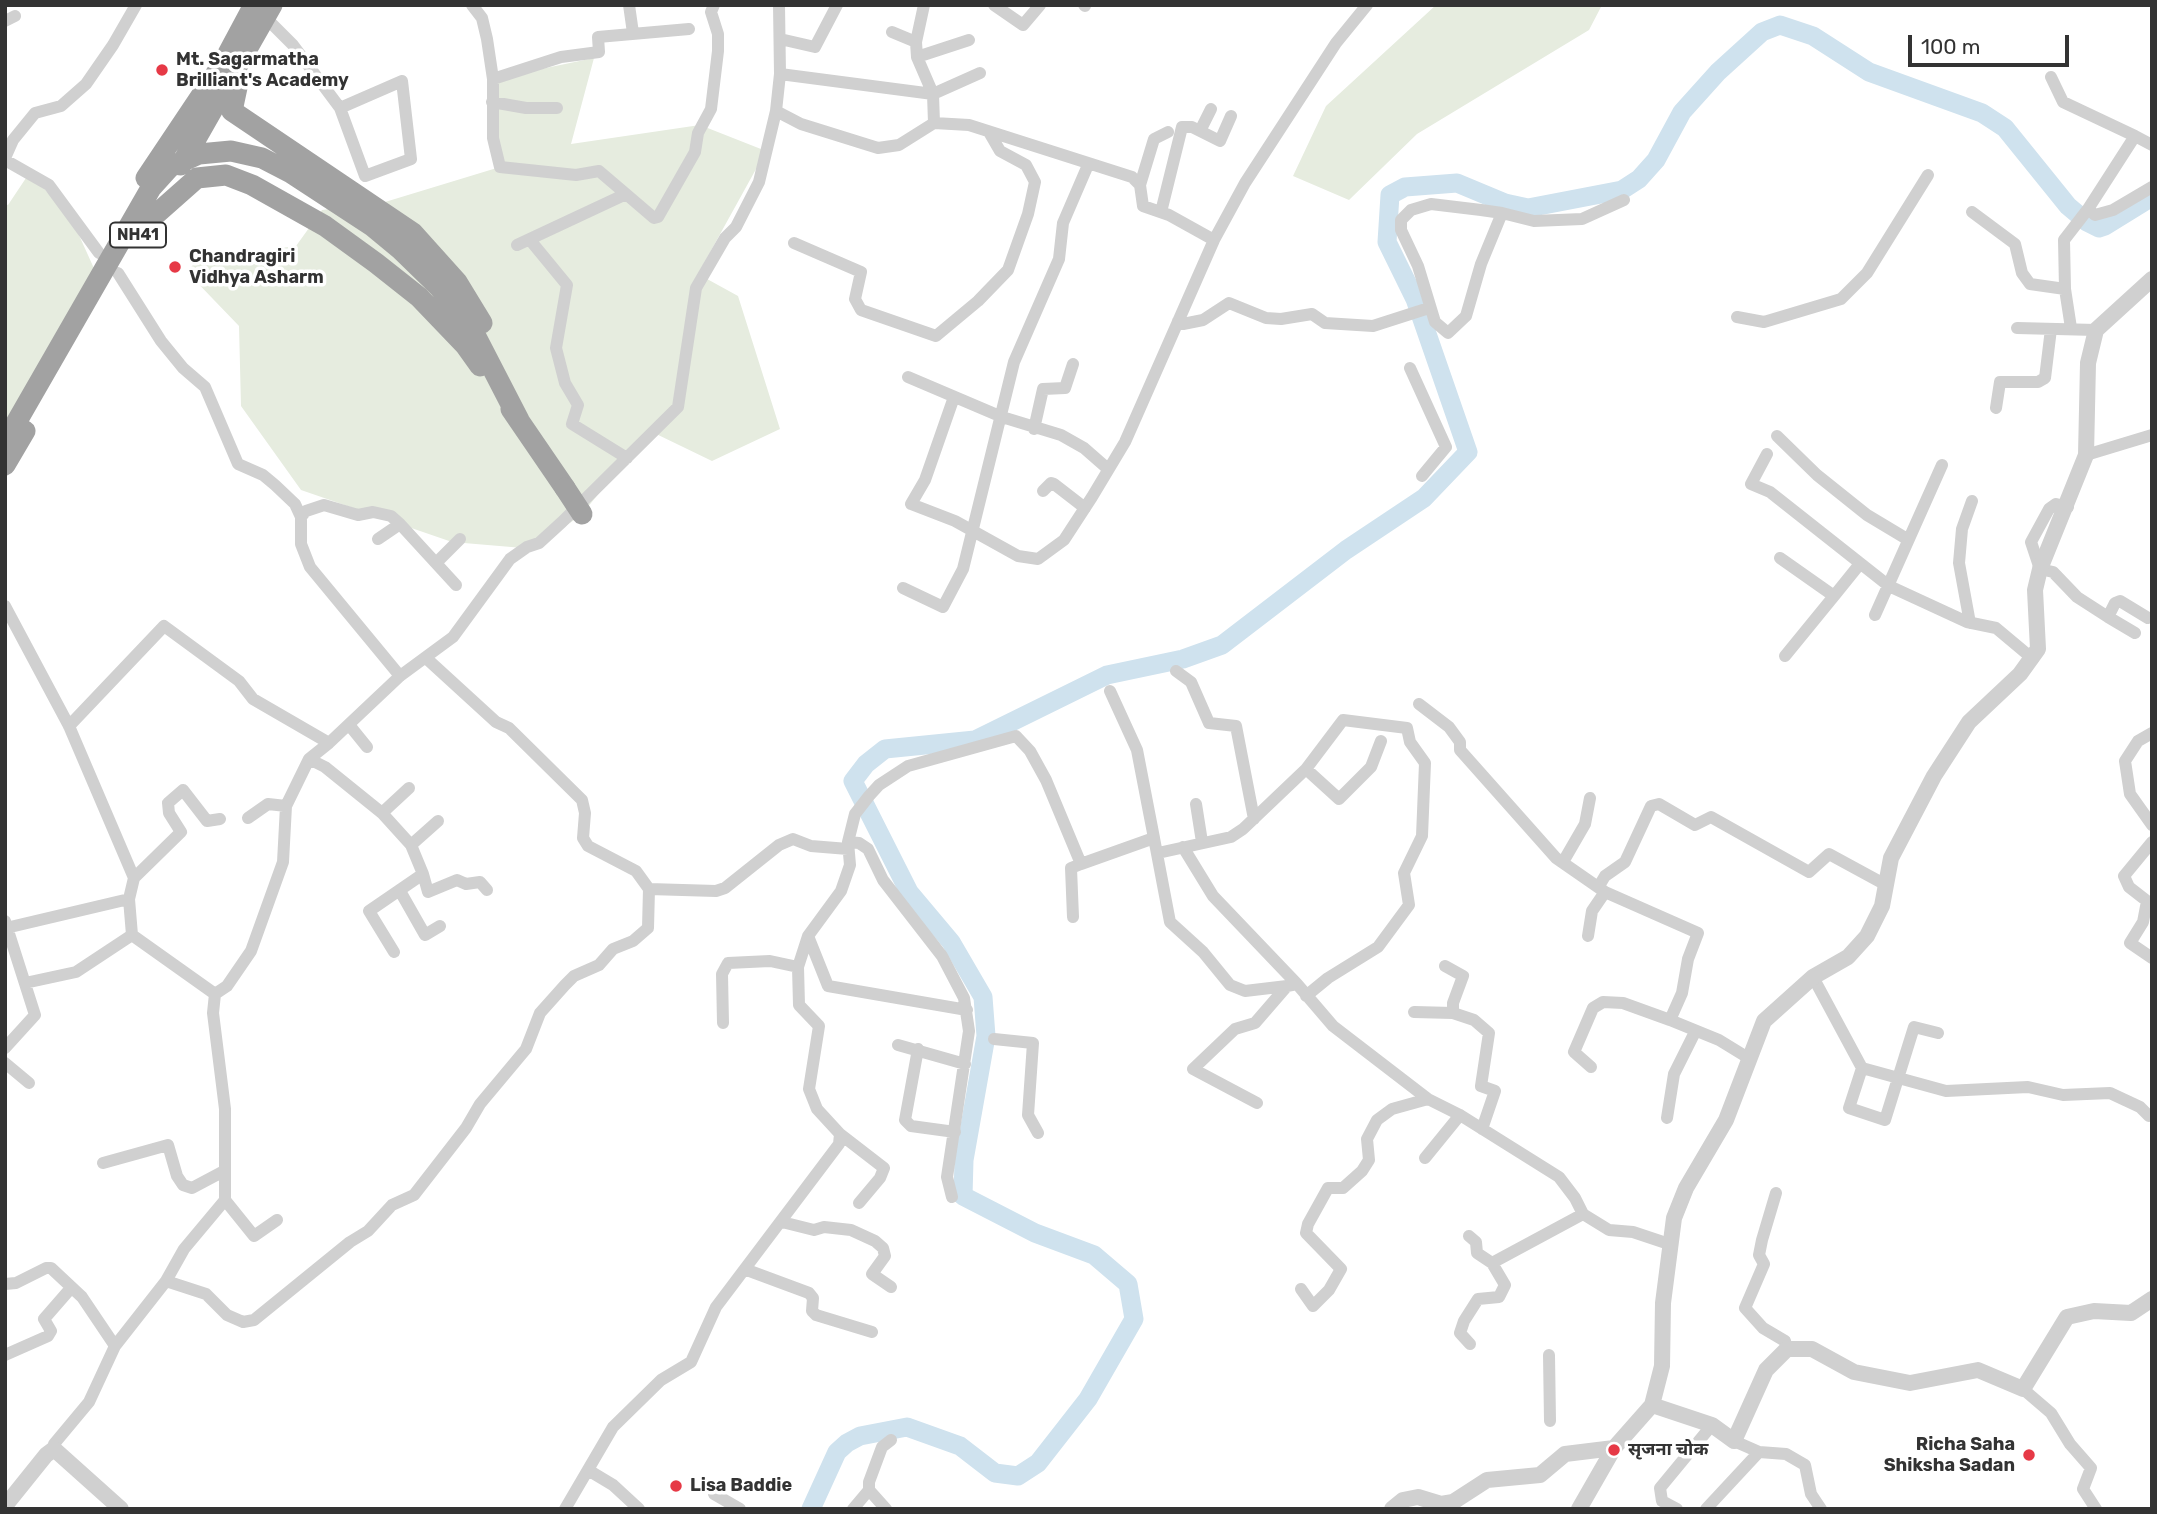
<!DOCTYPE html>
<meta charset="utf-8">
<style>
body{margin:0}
#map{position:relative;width:2157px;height:1514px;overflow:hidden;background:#fff;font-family:Rubik,sans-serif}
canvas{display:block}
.frame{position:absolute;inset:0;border:7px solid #333;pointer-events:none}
.scale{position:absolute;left:1908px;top:35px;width:161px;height:32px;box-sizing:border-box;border:4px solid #333;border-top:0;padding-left:9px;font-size:21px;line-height:24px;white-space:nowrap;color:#333;-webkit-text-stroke:5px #fff;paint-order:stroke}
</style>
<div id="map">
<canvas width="2157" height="1514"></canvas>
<div class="frame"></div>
<div class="scale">100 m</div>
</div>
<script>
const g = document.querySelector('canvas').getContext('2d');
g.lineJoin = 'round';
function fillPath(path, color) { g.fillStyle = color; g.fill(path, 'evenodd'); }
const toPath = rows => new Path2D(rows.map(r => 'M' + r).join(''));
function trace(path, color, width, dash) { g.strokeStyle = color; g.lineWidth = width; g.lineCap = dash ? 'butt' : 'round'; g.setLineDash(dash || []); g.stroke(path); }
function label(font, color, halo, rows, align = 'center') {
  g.font = font + ' Rubik,"Noto Sans Devanagari",sans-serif'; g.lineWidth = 7; g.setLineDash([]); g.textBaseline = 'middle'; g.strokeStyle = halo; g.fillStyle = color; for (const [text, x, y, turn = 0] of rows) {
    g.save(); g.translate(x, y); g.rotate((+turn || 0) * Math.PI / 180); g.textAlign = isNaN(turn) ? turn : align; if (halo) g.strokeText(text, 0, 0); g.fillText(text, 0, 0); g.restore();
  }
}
fillPath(toPath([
 [1436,5,1602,5,1589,30,1417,134,1349,200,1293,176,1326,106],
 [594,58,571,144,700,125,766,151,698,274,738,296,780,429,712,461,650,431,582,514,535,549,452,542,301,490,241,406,239,326,187,272,198,259,296,246,322,210,385,202,500,167,493,79],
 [30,172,73,222,97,275,5,426,5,204,8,205]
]), '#e6ecdf');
trace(toPath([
 [811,1509,837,1452,847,1443,860,1436,907,1427,960,1446,995,1473,1018,1476,1038,1463,1088,1399,1134,1319,1128,1284,1094,1255,1035,1233,963,1196,964,1160,986,1036,983,997,951,942,909,892,853,781,866,764,885,749,975,740,1107,675,1183,659,1222,645,1346,550,1424,498,1468,452,1415,299,1387,242,1390,195,1405,187,1457,183,1505,203,1528,208,1622,190,1639,179,1656,160,1682,112,1718,72,1762,32,1780,25,1813,36,1869,72,1982,113,2005,128,2068,206,2087,222,2099,228,2105,226,2152,197]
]), '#cfe2ee', 19);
trace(toPath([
 [472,5,482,18,487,39,493,79,493,138,500,167,576,175,599,171,626,194,517,245],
 [629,5,633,33],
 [779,5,780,74,776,111,801,124,878,148,899,145,934,123,969,125,1132,177,1140,185,1143,206,1169,215,1214,240],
 [924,5,916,42,917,57,933,94,934,123],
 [994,5,1023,25,1040,5],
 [1084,5,1085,6],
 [265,17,293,45,340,108,365,176,411,159,402,81,340,108],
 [5,21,15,16],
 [892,32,916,42],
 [780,39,815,47,837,5],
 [917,57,969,40],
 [780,74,933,94,980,73],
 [2051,77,2063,102,2135,136,2088,209,2095,215,2113,210,2152,187],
 [493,79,561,57,599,52,598,37,689,29],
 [492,102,526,108,557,108],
 [1200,131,1211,109],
 [2135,136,2152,145],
 [5,158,13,140,35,113,61,106,86,84,113,45,136,5],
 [5,160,49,185,99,253],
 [1140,185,1154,139,1168,132],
 [626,194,654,218,658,217,695,152,698,133,711,109,718,51,718,34,711,12,714,5],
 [1161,212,1182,127,1192,127,1220,141,1231,116],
 [1972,212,2015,244,2022,273,2030,284,2065,289],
 [1502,213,1481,264,1466,316,1448,333,1435,322,1418,266,1401,230,1401,220,1411,210,1431,204,1481,210,1502,213,1534,221,1582,219,1624,200],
 [530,240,567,285,556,348,565,383,578,405,572,424,627,458],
 [794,243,861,272,855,299,861,310,936,336,978,301,1008,270,1028,214,1035,182,1026,165,1000,151,989,132],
 [118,273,161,341,183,368,205,387,238,464,263,475,275,485,295,504,301,517],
 [1737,317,1764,322,1841,299,1867,273,1928,175],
 [1178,321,1183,324,1203,320,1229,303,1266,318,1281,319,1312,314,1325,323,1373,326,1429,308],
 [2017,328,2096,330],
 [2071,328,2065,289,2064,240,2088,209],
 [1410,368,1446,447,1422,476],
 [908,377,1002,417,1061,435,1084,448,1108,469],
 [954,397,925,480,911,504,955,521,1018,556,1038,559,1064,540,1092,497,1125,442,1214,240,1245,183,1336,43,1367,5],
 [1996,408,2000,382,2038,382,2045,378,2051,329],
 [1034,429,1043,389,1065,388,1073,364],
 [1777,436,1817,475,1867,515,1907,539],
 [1767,454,1751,484,1770,492,1889,586,1967,622,1996,628,2033,659],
 [2086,455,2152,435],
 [1043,491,1051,483,1054,484,1085,508],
 [2068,507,2056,504,2049,509,2031,542,2040,569,2053,572,2077,597,2108,617,2115,603,2120,601,2148,618],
 [400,524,391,516,373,512,358,515,324,505,306,511,301,517,301,544,310,567,400,676],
 [378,539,400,524,456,585],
 [1780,558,1834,596,1859,565],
 [437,562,460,539],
 [903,588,943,607,963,569,1014,362,1059,259,1063,223,1088,165],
 [5,606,69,726,134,878,129,899,132,935,215,994,213,1013,225,1109,225,1200,184,1249,166,1281,115,1346,89,1402,54,1444,54,1449],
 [1875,615,1942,465],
 [2108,617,2135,633],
 [1970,623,1959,563,1962,529,1972,501],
 [1785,656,1834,596],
 [1176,671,1191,682,1209,723,1236,726,1254,819],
 [1110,691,1137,750,1154,838],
 [1419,704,1449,727,1460,742,1460,750,1556,858,1605,892,1698,933,1688,959,1682,993,1670,1020],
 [69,726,164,626,239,681,253,699,329,743,400,676,453,637,510,559,527,547,539,543,562,522,678,407,696,288,725,238,736,227,759,182,776,111],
 [350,726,367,747],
 [2152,733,2138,741,2125,761,2130,794,2152,825],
 [309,759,325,767,382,813,411,845],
 [1306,769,1339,799,1371,767,1381,741],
 [1196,804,1202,842],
 [382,813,409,788],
 [248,818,268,804,286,806],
 [848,842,859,843,868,849,883,880,942,956,964,998,969,1031,947,1177,952,1197],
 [2152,842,2124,876,2129,887,2147,901,2143,922,2130,943,2152,958],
 [1183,847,1213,896,1297,984],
 [1158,853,1231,837,1243,829,1306,769,1343,720,1407,728,1410,742,1425,763,1422,836,1404,873,1409,905,1378,947,1328,978,1306,996],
 [1563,862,1585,824,1590,798],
 [1081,864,1154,838,1170,922,1203,952,1230,985,1245,991,1287,986],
 [423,874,428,892,457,880,466,884,480,882,487,890],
 [134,878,181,832,169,813,168,803,183,790,207,821,220,819],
 [1599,886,1605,876,1625,862,1651,806,1659,804,1695,825,1711,817,1809,872,1829,854,1886,885],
 [649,889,716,891,725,888,779,845,793,839,811,846,848,849],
 [400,891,425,935,440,926],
 [5,921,35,1015,5,1048],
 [6,928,129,899],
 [808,936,828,986,967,1010],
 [1588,936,1592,911,1605,892],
 [394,952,369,911,423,874,411,845,438,821],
 [1445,966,1463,976,1453,1003,1453,1013,1474,1020,1489,1033,1481,1086,1495,1091,1482,1129],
 [1813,977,1862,1068,1946,1091,2028,1087,2063,1095,2110,1093,2140,1107,2149,1116],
 [25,983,76,972,132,935],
 [215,994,227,986,251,951,283,862,286,806,309,759,329,743],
 [1414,1012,1453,1013],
 [723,1023,722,974,728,963,770,961,798,967],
 [994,1039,1033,1043,1028,1115,1038,1133],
 [898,1045,965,1064],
 [918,1049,905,1120,911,1126,955,1132],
 [5,1063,29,1083],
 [1591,1067,1574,1052,1593,1008,1603,1002,1623,1003,1670,1020,1719,1040,1750,1059],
 [1862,1068,1849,1108,1885,1120,1914,1027,1938,1033],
 [1257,1103,1193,1069,1235,1029,1255,1023,1287,986,1297,984,1333,1026,1428,1099,1460,1115,1559,1177,1575,1198,1583,1214,1609,1230,1633,1232,1669,1244],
 [1667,1118,1674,1074,1695,1032],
 [840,1134,884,1168,880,1178,859,1203],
 [1425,1158,1460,1115],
 [103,1163,168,1145,177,1176,183,1185,192,1188,224,1171],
 [1776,1193,1762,1240,1759,1255,1764,1264,1745,1308,1763,1328,1785,1341,1787,1349],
 [225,1200,254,1236,277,1220],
 [782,1222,814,1230,824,1227,851,1230,875,1241,883,1248,885,1256,872,1274,891,1287],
 [1469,1236,1476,1242,1477,1253,1492,1263],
 [747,1270,809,1293,813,1298,812,1311,816,1315,872,1332],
 [166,1281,206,1294,227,1315,243,1322,254,1320,350,1242,368,1231,392,1205,414,1195,466,1128,480,1104,526,1049,540,1013,565,985,574,976,599,965,613,949,633,941,648,928,649,889,636,871,588,846,583,838,585,813,582,800,509,728,496,722,426,658],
 [5,1284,16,1283,46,1268,51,1268,82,1297,115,1346],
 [1301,1289,1313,1306,1329,1290,1341,1269,1306,1233,1308,1224,1328,1188,1343,1188,1362,1171,1369,1160,1367,1139,1377,1120,1392,1109,1428,1099],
 [1470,1344,1460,1333,1464,1321,1478,1299,1499,1297,1505,1285,1492,1263,1583,1214],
 [5,1355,48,1336,51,1331,44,1319,71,1288],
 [1549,1355,1550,1421],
 [2023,1389,2051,1413,2070,1444,2091,1468,2083,1489,2096,1509],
 [1734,1441,1759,1452,1786,1454,1805,1465,1811,1494,1821,1509],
 [588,1470,613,1485,639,1509],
 [869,1490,886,1509],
 [714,1494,740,1509],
 [565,1509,613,1427,661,1380,691,1362,716,1307,839,1144,840,1134,817,1109,809,1089,819,1026,799,1005,798,967,808,936,841,891,850,865,848,842,855,814,869,796,879,785,908,766,1016,736,1030,751,1046,780,1081,864,1071,868,1073,917],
 [853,1509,869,1490,869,1482,882,1447,891,1440],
 [1677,1509,1662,1501,1660,1488,1712,1425],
 [1706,1509,1759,1452]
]), '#d0d0d0', 12);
trace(toPath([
 [1652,1405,1712,1425,1734,1441,1766,1370,1787,1349,1812,1349,1854,1372,1910,1383,1978,1370,2023,1389,2067,1317,2094,1311,2131,1313,2152,1299],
 [5,1506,46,1455,54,1449,121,1509],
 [1392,1509,1403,1500,1418,1497,1441,1504,1453,1502,1487,1480,1540,1475,1565,1454,1614,1448],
 [1579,1509,1614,1448,1652,1405,1662,1366,1663,1303,1674,1218,1686,1188,1726,1120,1764,1021,1813,977,1848,957,1867,936,1882,906,1891,858,1934,776,1969,722,2020,674,2038,649,2035,590,2040,569,2086,455,2088,363,2096,330,2152,279]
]), '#d0d0d0', 16);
trace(toPath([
 [239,78,232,111,413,233,457,282,482,323],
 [181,165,272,5],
 [146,178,223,63,254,5],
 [145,224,197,178,226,175,252,185,325,226,376,263,419,297,465,345,480,366],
 [511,409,565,488],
 [5,442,151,188,170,167,199,154,231,151,262,158,291,173,372,226,401,250,439,287,471,327,519,420],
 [5,465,25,431]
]), '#a2a2a2', 21);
trace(toPath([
 [565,488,582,514]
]), '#a2a2a2', 21);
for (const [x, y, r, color] of [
 [162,70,7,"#e63946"],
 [175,267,7,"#e63946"],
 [1614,1450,7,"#e63946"],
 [2029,1455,7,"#e63946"],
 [676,1486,7,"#e63946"]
]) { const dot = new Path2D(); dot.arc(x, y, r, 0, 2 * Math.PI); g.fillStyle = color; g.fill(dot); trace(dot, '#fff', 2.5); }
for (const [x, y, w] of [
 [138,235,56]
]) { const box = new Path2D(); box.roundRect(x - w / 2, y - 12.5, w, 25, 5); g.fillStyle = '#fff'; g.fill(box); trace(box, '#333', 2); }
label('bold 16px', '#333', null, [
 ["NH41",138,235]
]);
label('bold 18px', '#333', '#fff', [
 ["Mt. Sagarmatha",176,60],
 ["Brilliant's Academy",176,81],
 ["Chandragiri",189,257],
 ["Vidhya Asharm",189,278],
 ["Richa Saha",2015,1445,"right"],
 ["Shiksha Sadan",2015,1466,"right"],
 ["सृजना चोक",1628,1450],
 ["Lisa Baddie",690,1486]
], 'left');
</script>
